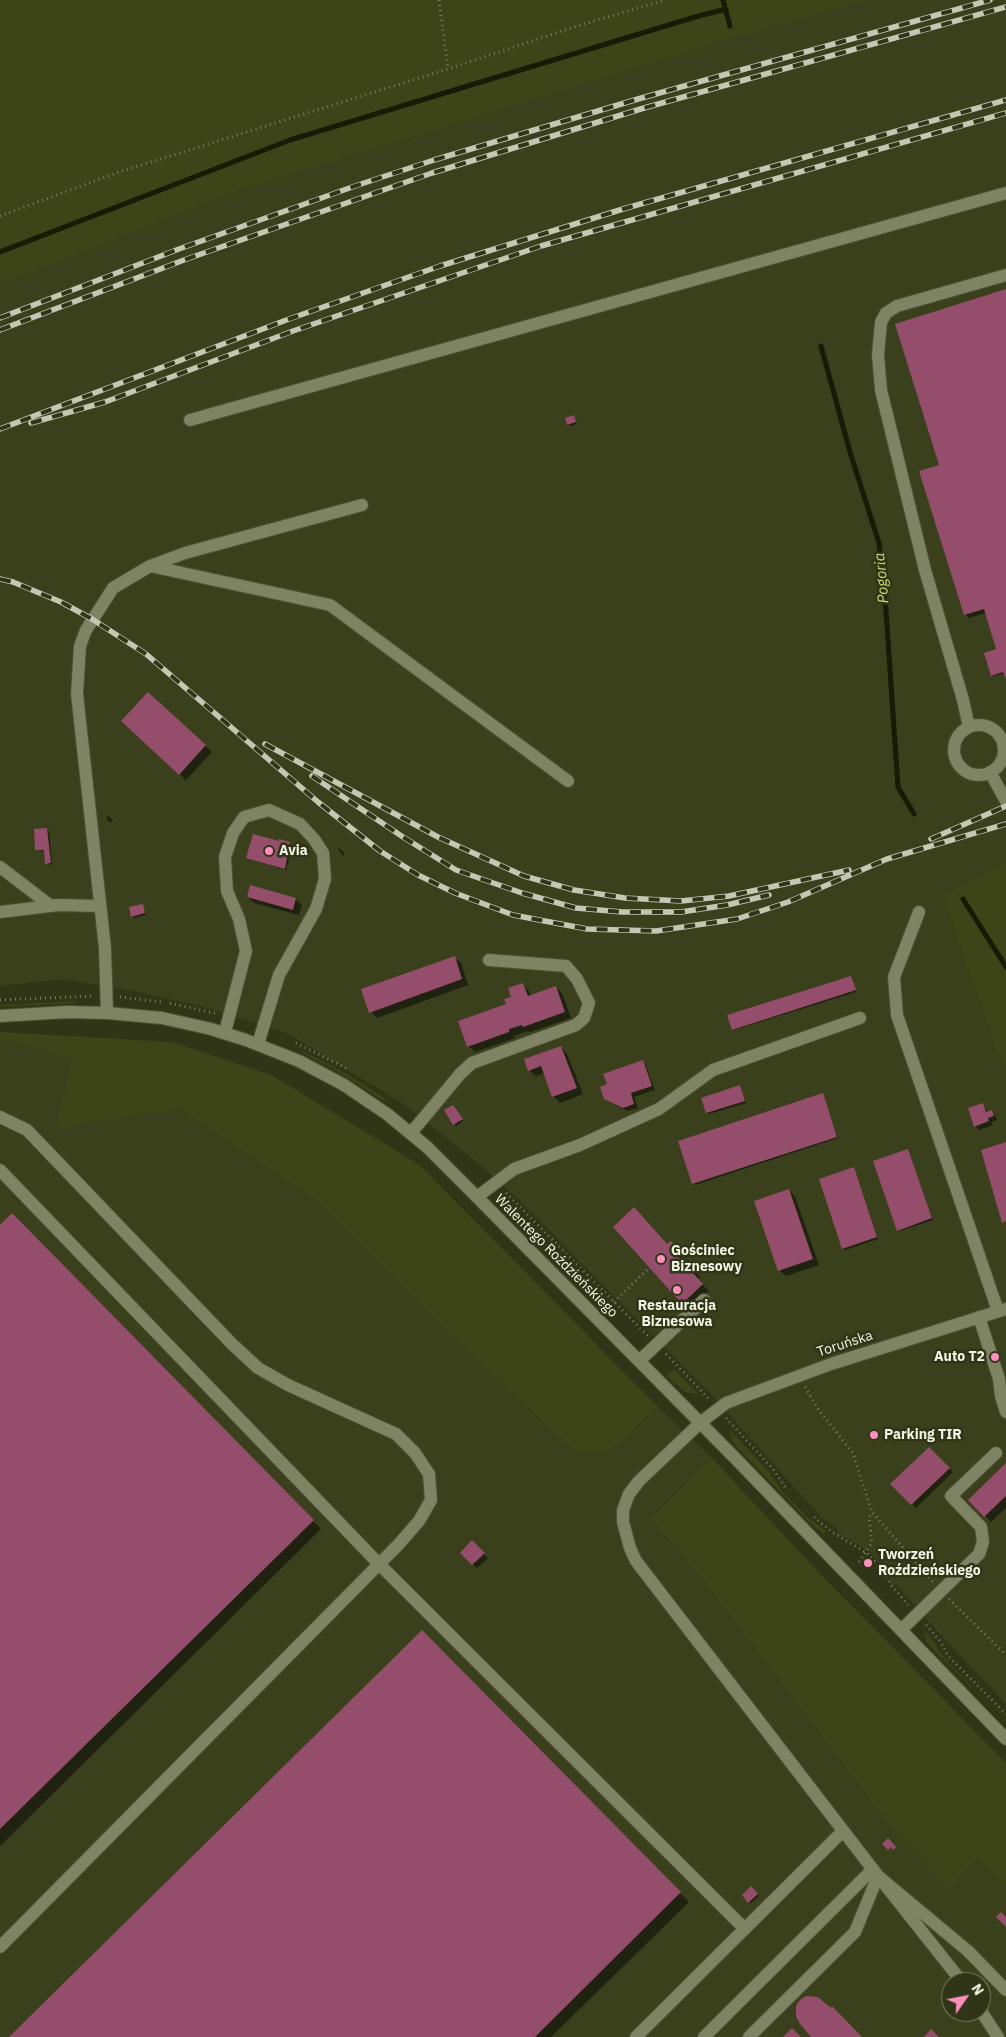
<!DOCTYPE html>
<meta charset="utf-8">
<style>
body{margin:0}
#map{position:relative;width:1006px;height:2037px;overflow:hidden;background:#303518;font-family:"IBM Plex Sans",sans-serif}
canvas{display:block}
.north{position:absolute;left:941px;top:1972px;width:50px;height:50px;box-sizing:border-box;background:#303518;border:1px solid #7e836a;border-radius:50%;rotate:57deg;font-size:14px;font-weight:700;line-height:20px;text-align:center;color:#f3f7e5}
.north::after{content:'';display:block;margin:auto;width:18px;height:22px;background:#fe8ebc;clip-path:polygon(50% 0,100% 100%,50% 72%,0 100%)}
</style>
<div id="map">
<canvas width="1006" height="2037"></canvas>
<div class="north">N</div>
</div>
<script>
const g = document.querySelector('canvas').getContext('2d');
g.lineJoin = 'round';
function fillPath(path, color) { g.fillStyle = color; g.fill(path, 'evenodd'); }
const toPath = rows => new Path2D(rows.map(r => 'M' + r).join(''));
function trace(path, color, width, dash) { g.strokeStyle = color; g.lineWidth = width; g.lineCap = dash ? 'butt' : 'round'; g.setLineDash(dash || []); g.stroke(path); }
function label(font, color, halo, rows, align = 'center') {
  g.font = font + ' "IBM Plex Sans",sans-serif'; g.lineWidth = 5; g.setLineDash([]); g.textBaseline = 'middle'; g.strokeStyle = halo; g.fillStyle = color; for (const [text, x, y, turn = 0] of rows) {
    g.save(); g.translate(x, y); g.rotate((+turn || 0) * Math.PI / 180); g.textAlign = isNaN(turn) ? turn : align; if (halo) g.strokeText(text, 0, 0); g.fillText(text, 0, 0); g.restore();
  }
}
fillPath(toPath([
 [868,0,1006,0,1006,1704,936,1630,896,1584,892,1586,887,1573,880,1563,863,1547,837,1533,838,1529,822,1518,707,1390,518,1199,478,1163,405,1105,287,1033,204,1007,138,992,63,979,0,986,0,285,241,190,730,39],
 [0,1038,72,1059,57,1127,180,1108,314,1198,513,1394,576,1452,607,1453,658,1407,712,1458,650,1518,702,1578,891,1827,950,1886,978,1856,1006,1887,1006,2037,0,2037],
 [951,1982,981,1982,981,2012,951,2012]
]), '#3a401b');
fillPath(toPath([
 [0,0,868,0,730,39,241,190,0,285],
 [1006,863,1006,1068,996,1047,943,895],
 [78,1001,72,1003,0,1007,0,1005,2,1005],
 [0,1032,172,1042,271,1075,420,1165,658,1407,607,1453,576,1452,513,1394,314,1198,180,1108,56,1128,72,1059,0,1038],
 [301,1050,350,1076,387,1100,382,1100,337,1071,304,1054],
 [674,1369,698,1394,685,1392,666,1376],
 [730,1430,769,1472,784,1493,806,1516,826,1531,824,1534,809,1522,737,1447,732,1440],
 [712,1458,808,1561,1006,1763,1006,1887,978,1856,950,1887,891,1827,702,1578,650,1518],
 [924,1630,948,1662,1006,1722,932,1648,926,1641]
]), '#3d4417');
fillPath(toPath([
 [1006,291,1006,676,1005,673,994,676,992,675,998,650,986,613,969,618,965,614,941,469],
 [574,416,577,424,570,426,568,425],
 [149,693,212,752,186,780,129,727],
 [108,815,113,821,110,823,106,818],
 [47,830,49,831,52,864,48,865,45,851,37,850],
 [279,843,290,843,292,847,286,870,248,858],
 [339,848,345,854,343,856,338,849],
 [248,897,295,899,302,905,299,915,254,903],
 [142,906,146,915,134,918,132,916],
 [454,957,461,963,468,985,377,1018,371,1012],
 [851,977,856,992,734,1030,733,1029],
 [523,984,529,991,531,996,556,987,562,993,571,1018,530,1032,528,1031,514,1036,515,1038,475,1052,468,1046,507,1005],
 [561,1047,567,1054,583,1094,560,1103,553,1096,545,1073,536,1076,529,1070],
 [642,1062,646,1066,655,1090,634,1097,638,1108,628,1111,610,1102,605,1098],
 [740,1087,746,1103,709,1114,707,1112],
 [822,1095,838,1138,695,1185,694,1183],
 [983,1105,988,1112,991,1111,995,1115,997,1120,991,1122,993,1125,979,1130,975,1126],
 [454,1108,463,1121,456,1126,454,1124],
 [908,1150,933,1220,900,1231,898,1230],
 [855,1171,878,1239,845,1250,843,1248],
 [789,1190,795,1197,819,1265,786,1276,779,1270],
 [12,1215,321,1529,0,1846,0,1227],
 [615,1227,668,1246,671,1243,683,1256,679,1259,689,1270,691,1268,698,1274,700,1278,698,1280,709,1291,689,1309],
 [929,1448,953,1472,916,1508,892,1484],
 [1006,1464,1006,1508,991,1522,970,1500],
 [472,1542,488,1558,477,1568,461,1553],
 [422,1631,689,1902,551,2037,10,2037],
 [751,1888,759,1896,751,1903,743,1895]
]), '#0007');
trace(toPath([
 [723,0,730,26],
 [0,252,290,140,695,17,726,9],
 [821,346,850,452,879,543,886,611,898,787,914,814],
 [963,899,1006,967]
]), '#171a04', 5);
fillPath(toPath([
 [1006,289,1006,679,1003,672,991,676,984,653,996,649,984,609,964,615,919,471,939,465,895,324],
 [574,415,576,422,567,425,565,418],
 [148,692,206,745,179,775,121,721],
 [47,828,51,863,45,864,44,850,35,850,34,829],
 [253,834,279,841,279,839,290,842,285,869,246,858],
 [250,885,296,898,293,910,247,897],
 [143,904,145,913,131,917,129,907],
 [455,956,462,979,369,1013,361,989],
 [851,976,856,990,732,1030,727,1015],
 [523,983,528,996,556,986,565,1012,523,1027,522,1025,509,1029,509,1032,467,1047,458,1021,506,1004,504,999,511,997,508,988],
 [561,1046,577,1088,552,1097,541,1066,528,1071,524,1059],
 [643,1060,652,1086,631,1093,634,1104,623,1108,604,1099,600,1087,607,1084,603,1074],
 [740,1085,745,1101,706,1113,701,1098],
 [823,1093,837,1137,692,1184,678,1141],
 [983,1103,986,1112,992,1110,994,1116,988,1118,989,1121,974,1127,968,1108],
 [453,1105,463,1119,453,1125,444,1110],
 [1006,1142,1006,1221,1002,1223,981,1150],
 [908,1149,932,1218,897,1231,873,1161],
 [854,1167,877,1237,842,1249,819,1179],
 [789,1189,813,1259,778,1271,754,1201],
 [634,1207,667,1244,671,1241,678,1249,674,1252,689,1269,692,1267,695,1271,693,1273,703,1284,682,1304,613,1227],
 [12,1213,314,1520,0,1829,0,1225],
 [929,1447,950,1468,911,1505,890,1484],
 [1006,1463,1006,1496,984,1517,968,1500],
 [472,1540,485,1553,472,1565,460,1553],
 [422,1630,681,1892,535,2037,9,2037],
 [888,1838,896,1847,893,1850,891,1847,888,1850,882,1844],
 [751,1886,758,1894,748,1903,742,1895],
 [1001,1912,1006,1917,1006,1927,996,1917],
 [951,1984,951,1997,945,1988],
 [806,1996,818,1997,831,2008,832,2006,862,2037,811,2037,800,2024,796,2016,796,2006,799,2001],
 [792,2028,801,2037,783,2037],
 [931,2029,939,2037,924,2037]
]), '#944e6b');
const minor = toPath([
 [190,420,1006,193],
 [150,566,330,605,568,781],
 '954 750a25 25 0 1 1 50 0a25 25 0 1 1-50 0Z',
 [969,727,963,700,925,570,881,390,878,355,881,322,886,313,897,306,1006,275],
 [990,772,1006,801],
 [0,867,51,906],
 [0,912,58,905,99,906],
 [919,912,894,977,897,1015,998,1311],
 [107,1013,105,948,77,694,80,646,86,630,113,588,150,566,185,553,362,505],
 [0,1016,67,1012,107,1013,162,1018,211,1029,246,1040,299,1061,344,1085,387,1114,427,1147,477,1197,736,1459,1006,1739],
 [225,1032,246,951,239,919,227,891,225,857,233,833,244,817,269,810,300,824,314,839,323,853,325,879,316,909,279,975,258,1044],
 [0,1117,27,1130,232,1344,258,1368,288,1385,396,1434,415,1453,429,1474,431,1500,419,1521,398,1545,0,1947],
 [411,1133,460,1074,472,1063,576,1025,584,1018,589,1003,577,979,566,966,489,960],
 [0,1170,379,1564,745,1929],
 [477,1197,514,1169,580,1145,659,1109,713,1070,860,1018],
 [1006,1309,831,1364,726,1403,700,1423,639,1481,629,1494,623,1510,623,1522,630,1548,636,1561,878,1876,968,1951,1006,1990],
 [979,1317,999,1379,1001,1396,1006,1412],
 [639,1361,704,1300],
 [901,1630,979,1554,983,1542,981,1527,951,1496,996,1453],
 [981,2011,998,2037],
 [636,2037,843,1831],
 [704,2037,873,1869],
 [749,2037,855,1932,878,1876,962,1982]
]);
trace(minor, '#4d5138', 14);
trace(toPath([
 [439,0,448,69],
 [0,216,119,172,448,69,577,26,665,0],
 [120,997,161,1002],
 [0,1000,94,996],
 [170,1003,218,1014],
 [296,1043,348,1069],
 [506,1193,648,1336],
 [614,1302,650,1267],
 [666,1354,710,1400],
 [805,1387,818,1409,853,1453,872,1512,933,1582],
 [726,1418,772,1468,785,1487],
 [814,1517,832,1532,867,1553,881,1569,892,1586,908,1605],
 [859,1562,872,1543,869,1517,872,1512],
 [949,1599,1006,1655],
 [926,1625,941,1642,948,1656,1006,1714]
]), '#797e65', 3, [1, 4]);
trace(minor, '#7d8363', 12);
const rail = toPath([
 [0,318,179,249,355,186,434,160,638,99,990,0],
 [0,330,184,260,432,173,644,108,1006,7],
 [31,423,105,402,293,331,541,246,1006,113],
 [0,429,289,319,440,266,623,209,1006,100],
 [0,579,13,582,61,602,92,619,146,654,318,802,380,851,418,875,455,893,513,915,587,929,656,931,737,919,788,902,887,859,1006,824],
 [265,744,438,837,524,876,574,890,625,898,681,901,729,896,849,870],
 [312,776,403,837,456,870,522,893,576,908,622,912,681,912,727,905,769,895],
 [931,839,1006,806]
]);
trace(rail, '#c3c7b3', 5.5);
trace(rail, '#303518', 4, [11]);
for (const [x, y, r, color] of [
 [269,851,5,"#fe8ebc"],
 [661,1259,5,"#fe8ebc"],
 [677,1290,5,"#fe8ebc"],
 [995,1357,5,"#fe8ebc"],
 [874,1435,5,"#fe8ebc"],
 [868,1563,5,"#fe8ebc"]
]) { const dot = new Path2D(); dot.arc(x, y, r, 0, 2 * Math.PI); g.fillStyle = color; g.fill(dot); trace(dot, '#303518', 2); }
label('bold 14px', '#f3f7e5', '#303518', [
 ["Avia",279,851],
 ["Gościniec",671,1251],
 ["Biznesowy",671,1267],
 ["Restauracja",677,1306,"center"],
 ["Biznesowa",677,1322,"center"],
 ["Auto T2",985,1357,"right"],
 ["Parking TIR",884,1435],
 ["Tworzeń",878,1555],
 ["Roździeńskiego",878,1571]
], 'left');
label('14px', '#f3f7e5', '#303518', [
 ["Walentego Roździeńskiego",556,1256,45],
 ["Toruńska",845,1344,-18]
]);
label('italic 15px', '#ccdd76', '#303518', [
 ["Pogoria",882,578,-95]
]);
</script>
